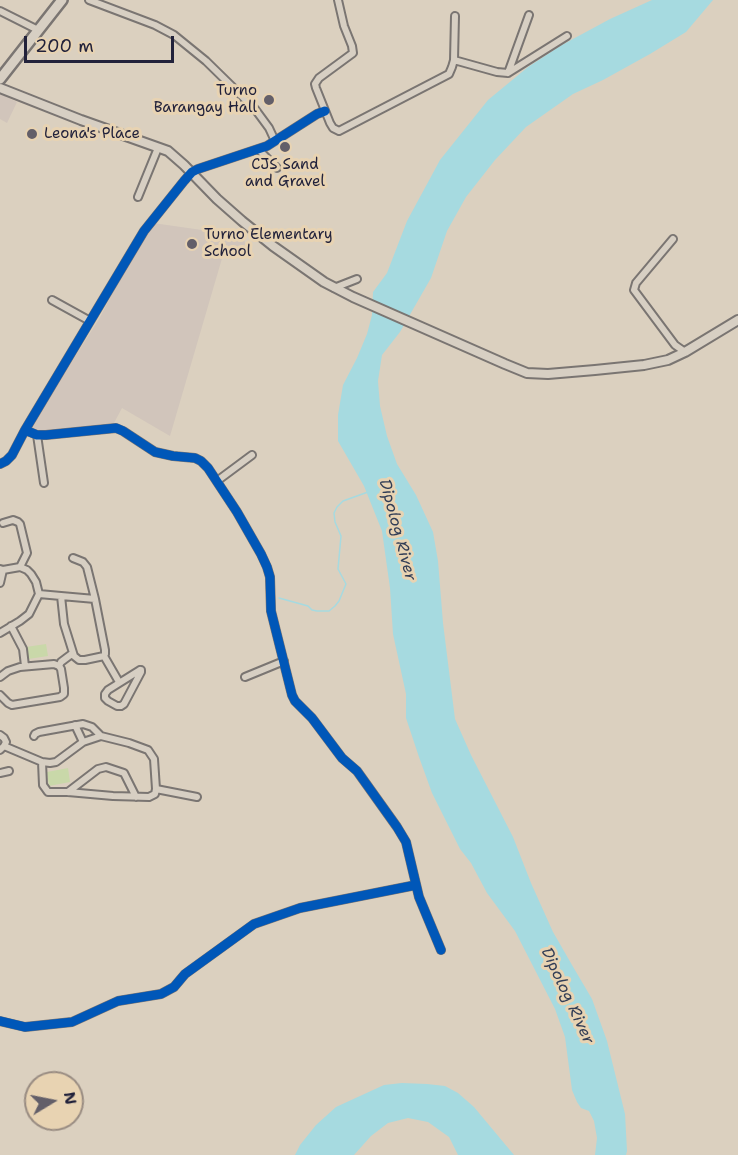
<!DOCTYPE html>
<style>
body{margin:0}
#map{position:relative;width:738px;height:1155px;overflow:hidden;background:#dbd0bf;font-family:"Shantell Sans",sans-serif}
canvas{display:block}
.north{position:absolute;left:24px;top:1071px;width:60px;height:60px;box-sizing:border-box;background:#e8d3b2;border:2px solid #998c82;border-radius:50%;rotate:80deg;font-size:16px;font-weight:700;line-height:24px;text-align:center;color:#22223b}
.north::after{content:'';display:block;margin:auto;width:21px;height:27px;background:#635f69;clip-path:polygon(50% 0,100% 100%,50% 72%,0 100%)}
.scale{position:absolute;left:24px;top:36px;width:150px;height:27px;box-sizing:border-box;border:3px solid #22223b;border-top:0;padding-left:8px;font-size:18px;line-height:21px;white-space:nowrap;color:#22223b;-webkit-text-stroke:4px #e8d3b2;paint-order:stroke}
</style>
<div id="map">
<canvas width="738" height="1155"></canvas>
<div class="north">N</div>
<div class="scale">200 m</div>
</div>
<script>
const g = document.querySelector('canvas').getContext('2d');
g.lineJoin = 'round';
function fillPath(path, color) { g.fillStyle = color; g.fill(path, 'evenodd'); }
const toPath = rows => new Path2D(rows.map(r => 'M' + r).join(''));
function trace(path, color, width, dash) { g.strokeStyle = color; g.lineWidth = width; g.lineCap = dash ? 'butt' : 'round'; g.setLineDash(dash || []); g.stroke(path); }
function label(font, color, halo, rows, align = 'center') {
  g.font = font + ' "Shantell Sans",sans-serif'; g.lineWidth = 6; g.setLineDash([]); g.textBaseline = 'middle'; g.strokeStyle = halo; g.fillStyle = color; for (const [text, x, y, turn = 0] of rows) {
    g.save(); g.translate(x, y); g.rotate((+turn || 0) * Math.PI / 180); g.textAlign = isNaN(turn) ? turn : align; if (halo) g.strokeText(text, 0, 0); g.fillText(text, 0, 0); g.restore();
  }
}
fillPath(toPath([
 [0,94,17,102,7,123,0,119],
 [153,223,244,236,246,252,223,255,170,436,122,408,114,423,37,432,31,429,34,421,99,319,130,260]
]), '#d1c5bb');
fillPath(toPath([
 [46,644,48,656,28,659,26,647],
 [68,768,70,782,49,786,47,772]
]), '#c9d8a9');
fillPath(toPath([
 [652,0,713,0,686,32,650,54,603,80,573,94,526,127,495,160,466,197,447,231,431,278,400,332,382,355,378,381,380,406,387,436,397,464,416,495,433,532,438,561,443,623,455,719,471,755,513,837,531,883,553,932,572,965,592,999,607,1041,625,1114,627,1151,626,1155,595,1155,597,1138,594,1121,589,1111,581,1108,577,1102,572,1090,565,1037,555,1009,515,931,487,893,471,863,460,849,432,793,419,757,406,718,406,694,393,634,390,588,382,531,364,486,338,441,338,415,343,385,357,358,367,334,372,315,373,292,387,273,407,221,440,160,488,100,528,67,560,46,610,19],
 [402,1083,427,1084,445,1086,458,1093,474,1107,514,1155,458,1155,449,1137,428,1122,408,1118,388,1123,371,1136,354,1155,295,1155,300,1145,316,1125,336,1107,384,1085]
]), '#a6dae0');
trace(toPath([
 [279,598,308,606,312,610,317,611,329,611,335,606,339,601,346,584,338,569,341,536,335,522,334,513,337,507,343,501,368,492]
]), '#a6dae0', 1.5);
const minor = toPath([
 [89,0,155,25,174,35,206,61,255,109,269,128,275,141],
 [338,0,344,26,352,46,353,53,319,78,315,84,316,88,330,123,333,128,339,131,449,74,452,67,454,60,455,16],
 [0,11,38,30],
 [454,60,497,72,508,73,529,15],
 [508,73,567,36],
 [258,149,277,168],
 [138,197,158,148],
 [673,239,636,283,634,290,675,345,685,352],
 [334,288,357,279],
 [52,300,90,321],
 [25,430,37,435,46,435,116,428,123,431,155,452,173,456,195,458,201,461,208,468,237,512,261,554,267,567,270,577,271,611,292,695,295,701,312,718,342,758,357,771,397,827,406,842,419,897,441,950],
 [37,435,44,483],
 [0,464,6,461,12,455,25,430,144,231,184,181,192,172,198,169,267,146,317,114,325,111],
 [217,481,252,455],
 [3,523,13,520,18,522,20,524,27,553,20,567],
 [73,558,83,562,87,567,95,599],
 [0,569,3,570,20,567,27,570,31,574,36,582,39,594,61,596,95,599,105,650,105,654,104,656,85,660,79,660,74,656,64,624,61,596],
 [0,583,3,570],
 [11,626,23,649,25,666],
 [0,633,20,621,29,614,39,594],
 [104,656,119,682],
 [59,666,61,662,73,653],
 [140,670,141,670,141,672,124,704,121,706,117,706,108,701,105,698,105,694,108,690,140,670],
 [0,677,8,671,20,667,54,664,59,666,61,669,64,688,64,694,60,697,12,705,8,703,0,695],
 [245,677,284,661],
 [75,725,83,742],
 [0,735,4,738,6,742,4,746,0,750],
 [34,736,35,734,39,732,83,724,92,727,101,736,129,743,148,750,154,759,156,789,155,794,149,797,113,796,68,792,48,792,43,785,42,762],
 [4,746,42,762,50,763,56,762,83,742,101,736],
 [0,773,9,771],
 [156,789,197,797],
 [68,792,98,769,106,767,124,773,136,797],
 [0,1021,25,1027,72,1022,118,1001,161,994,174,987,185,974,254,924,300,908,416,885]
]);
const major = toPath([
 [0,88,81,120,168,151,184,165,217,199,242,221,273,246,324,282,353,297,505,364,527,373,548,374,595,370,644,365,668,360,685,352,738,320]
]);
const highway = toPath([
 [0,79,62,0]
]);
trace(minor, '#7a7572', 10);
trace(major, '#7a7572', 12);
trace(highway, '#7a7572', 14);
trace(minor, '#d7cfc3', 6);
trace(major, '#d7cfc3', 8);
trace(highway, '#d7cfc3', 9);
trace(toPath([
 [25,430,37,435,46,435,116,428,123,431,155,452,173,456,195,458,201,461,208,468,237,512,261,554,267,567,270,577,271,611,292,695,295,701,312,718,342,758,357,771,397,827,406,842,419,897,441,950],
 [0,464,6,461,12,455,25,430,144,231,184,181,192,172,198,169,267,146,317,114,325,111],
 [0,1021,25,1027,72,1022,118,1001,161,994,174,987,185,974,254,924,300,908,416,885]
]), '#0057b8', 9);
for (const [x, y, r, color] of [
 [269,100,6,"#635f69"],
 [32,134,6,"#635f69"],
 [285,147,6,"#635f69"],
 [192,244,6,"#635f69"]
]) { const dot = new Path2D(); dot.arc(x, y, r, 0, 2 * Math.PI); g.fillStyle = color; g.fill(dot); trace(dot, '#e8d3b2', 2); }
label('15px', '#22223b', '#e8d3b2', [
 ["Turno",257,91,"right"],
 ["Barangay Hall",257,108,"right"],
 ["Leona's Place",44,134],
 ["CJS Sand",285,165,"center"],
 ["and Gravel",285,182,"center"],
 ["Turno Elementary",204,235],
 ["School",204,252]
], 'left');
label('italic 16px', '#323e56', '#e8d3b2', [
 ["Dipolog River",397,530,75],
 ["Dipolog River",567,996,65]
]);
</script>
